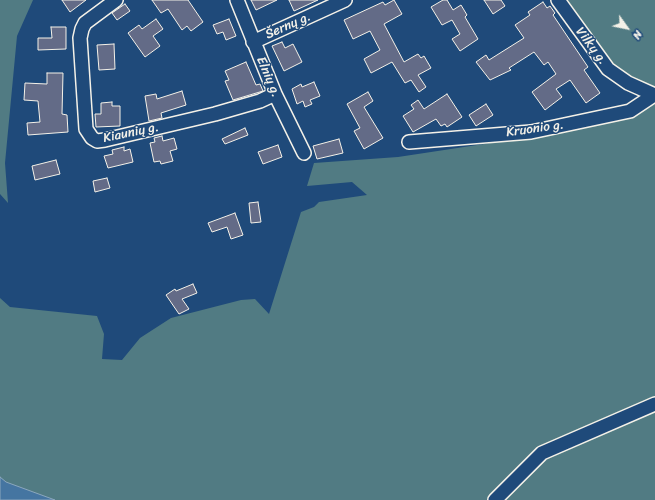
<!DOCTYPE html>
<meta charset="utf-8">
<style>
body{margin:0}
#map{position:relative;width:655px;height:500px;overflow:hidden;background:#1f4a7a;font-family:Sriracha,sans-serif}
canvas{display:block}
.north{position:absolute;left:607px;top:8px;width:40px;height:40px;-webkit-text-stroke:3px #1f4a7a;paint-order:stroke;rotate:123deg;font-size:11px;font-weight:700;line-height:16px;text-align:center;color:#f4f1e8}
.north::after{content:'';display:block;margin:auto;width:14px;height:18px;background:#f4f1e8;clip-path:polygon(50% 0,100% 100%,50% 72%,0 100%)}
</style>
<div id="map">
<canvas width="655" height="500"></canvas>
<div class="north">N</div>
</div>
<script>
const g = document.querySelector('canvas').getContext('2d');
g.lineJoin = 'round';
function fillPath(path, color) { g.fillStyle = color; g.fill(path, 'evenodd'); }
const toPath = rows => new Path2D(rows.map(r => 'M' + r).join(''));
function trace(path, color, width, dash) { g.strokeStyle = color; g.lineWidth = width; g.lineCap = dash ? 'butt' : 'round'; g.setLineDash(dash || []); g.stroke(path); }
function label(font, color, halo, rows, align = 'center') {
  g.font = font + ' Sriracha,sans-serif'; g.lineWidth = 3; g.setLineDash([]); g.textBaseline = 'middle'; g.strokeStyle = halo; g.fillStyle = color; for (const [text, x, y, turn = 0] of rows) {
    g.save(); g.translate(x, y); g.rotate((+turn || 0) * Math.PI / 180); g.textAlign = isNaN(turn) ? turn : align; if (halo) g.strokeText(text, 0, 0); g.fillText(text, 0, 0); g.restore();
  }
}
fillPath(toPath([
 [0,0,33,0,17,36,5,163,8,203,0,194],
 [564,0,655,0,655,500,0,500,0,298,10,307,97,316,104,334,102,359,122,360,140,338,171,318,241,300,255,299,269,314,301,212,314,207,319,202,367,195,352,182,307,186,314,163,398,157,563,132,651,107,582,27]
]), '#517b83');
const water = toPath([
 [0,477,6,482,55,500,0,500,0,477]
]);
fillPath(water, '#4575a1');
trace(water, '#8ba7bd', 1);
const building = toPath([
 [62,0,86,0,70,12,62,0],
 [152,0,188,0,203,22,191,31,187,26,182,30,168,9,161,13,152,0],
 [251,0,277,0,256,10,251,0],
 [289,0,318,0,294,11,289,0],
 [394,0,402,14,384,24,404,62,418,54,421,58,424,56,431,68,418,75,426,87,419,92,411,80,405,83,392,62,371,73,364,59,380,50,370,31,353,39,344,20,383,2,385,5,394,0],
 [443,0,447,0,453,10,461,5,467,15,465,17,478,39,460,51,452,39,460,34,452,20,442,25,431,7,443,0],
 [484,0,501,0,505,6,493,14,484,0],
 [543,2,547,8,550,6,555,13,553,15,588,67,584,70,600,93,586,103,570,80,556,89,562,97,545,110,532,92,556,74,548,62,544,65,534,52,509,68,511,70,490,80,476,62,486,55,489,60,524,38,515,25,530,15,528,12,543,2],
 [125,4,130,11,117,20,112,13,125,4],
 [156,19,163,29,153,36,160,46,145,57,128,33,139,25,142,29,156,19],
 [229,19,236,36,226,40,223,32,217,34,213,25,229,19],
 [51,27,66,27,66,49,38,50,38,38,52,38,51,27],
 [282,42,285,48,293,44,302,62,284,71,272,46,282,42],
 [114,44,115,69,99,70,97,45,114,44],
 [246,62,256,85,260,84,263,91,233,100,225,81,229,80,225,71,246,62],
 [47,73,63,73,62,114,67,115,68,132,28,135,27,123,40,122,38,101,24,100,25,83,47,84,47,73],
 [314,82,320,96,310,100,312,104,305,107,303,101,297,104,292,89,301,84,302,87,314,82],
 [182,91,186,105,161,113,162,118,149,121,145,96,156,94,157,99,182,91],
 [368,92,373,101,364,107,383,138,364,149,354,131,360,128,347,104,368,92],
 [447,94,462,117,447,127,445,124,441,126,436,119,413,132,403,116,414,109,411,105,418,100,424,109,447,94],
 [112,102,112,106,120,106,120,126,96,127,95,114,101,114,101,103,112,102],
 [486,104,493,115,476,126,469,115,486,104],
 [245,128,248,135,225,144,222,139,245,128],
 [162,136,163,141,174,138,177,149,170,151,173,161,161,164,160,161,154,162,150,143,155,142,154,138,162,136],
 [339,139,343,153,317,159,313,146,339,139],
 [278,145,282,157,263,164,258,152,278,145],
 [124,147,124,151,130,149,133,162,108,168,104,156,113,154,112,150,124,147],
 [56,160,60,174,35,180,32,166,56,160],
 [107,178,110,188,95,192,93,181,107,178],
 [258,202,261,222,251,223,249,203,258,202],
 [235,213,243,235,231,239,227,227,212,232,208,223,235,213],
 [193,284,197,293,182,299,189,309,179,314,166,295,175,289,176,291,193,284]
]);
fillPath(building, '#636b87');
trace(building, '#f4f1e8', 1);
const minor = toPath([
 [116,0,85,23,82,29,80,38,86,129,92,138,97,141,105,140,215,114,260,101,275,94],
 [237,0,275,94,304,153],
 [558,0,608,69,628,83,655,95],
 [253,42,345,0],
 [409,142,531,132,630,111,654,95],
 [495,500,542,453,655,404]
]);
trace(minor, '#f4f1e8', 16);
trace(minor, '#1f4a7a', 13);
label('13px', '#f4f1e8', '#1f4a7a', [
 ["Šernų g.",288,26,-24],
 ["Vilkų g.",591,46,53],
 ["Elnių g.",268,77,67],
 ["Kruonio g.",535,129,-8],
 ["Kiaunių g.",131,133,-12]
]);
</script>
